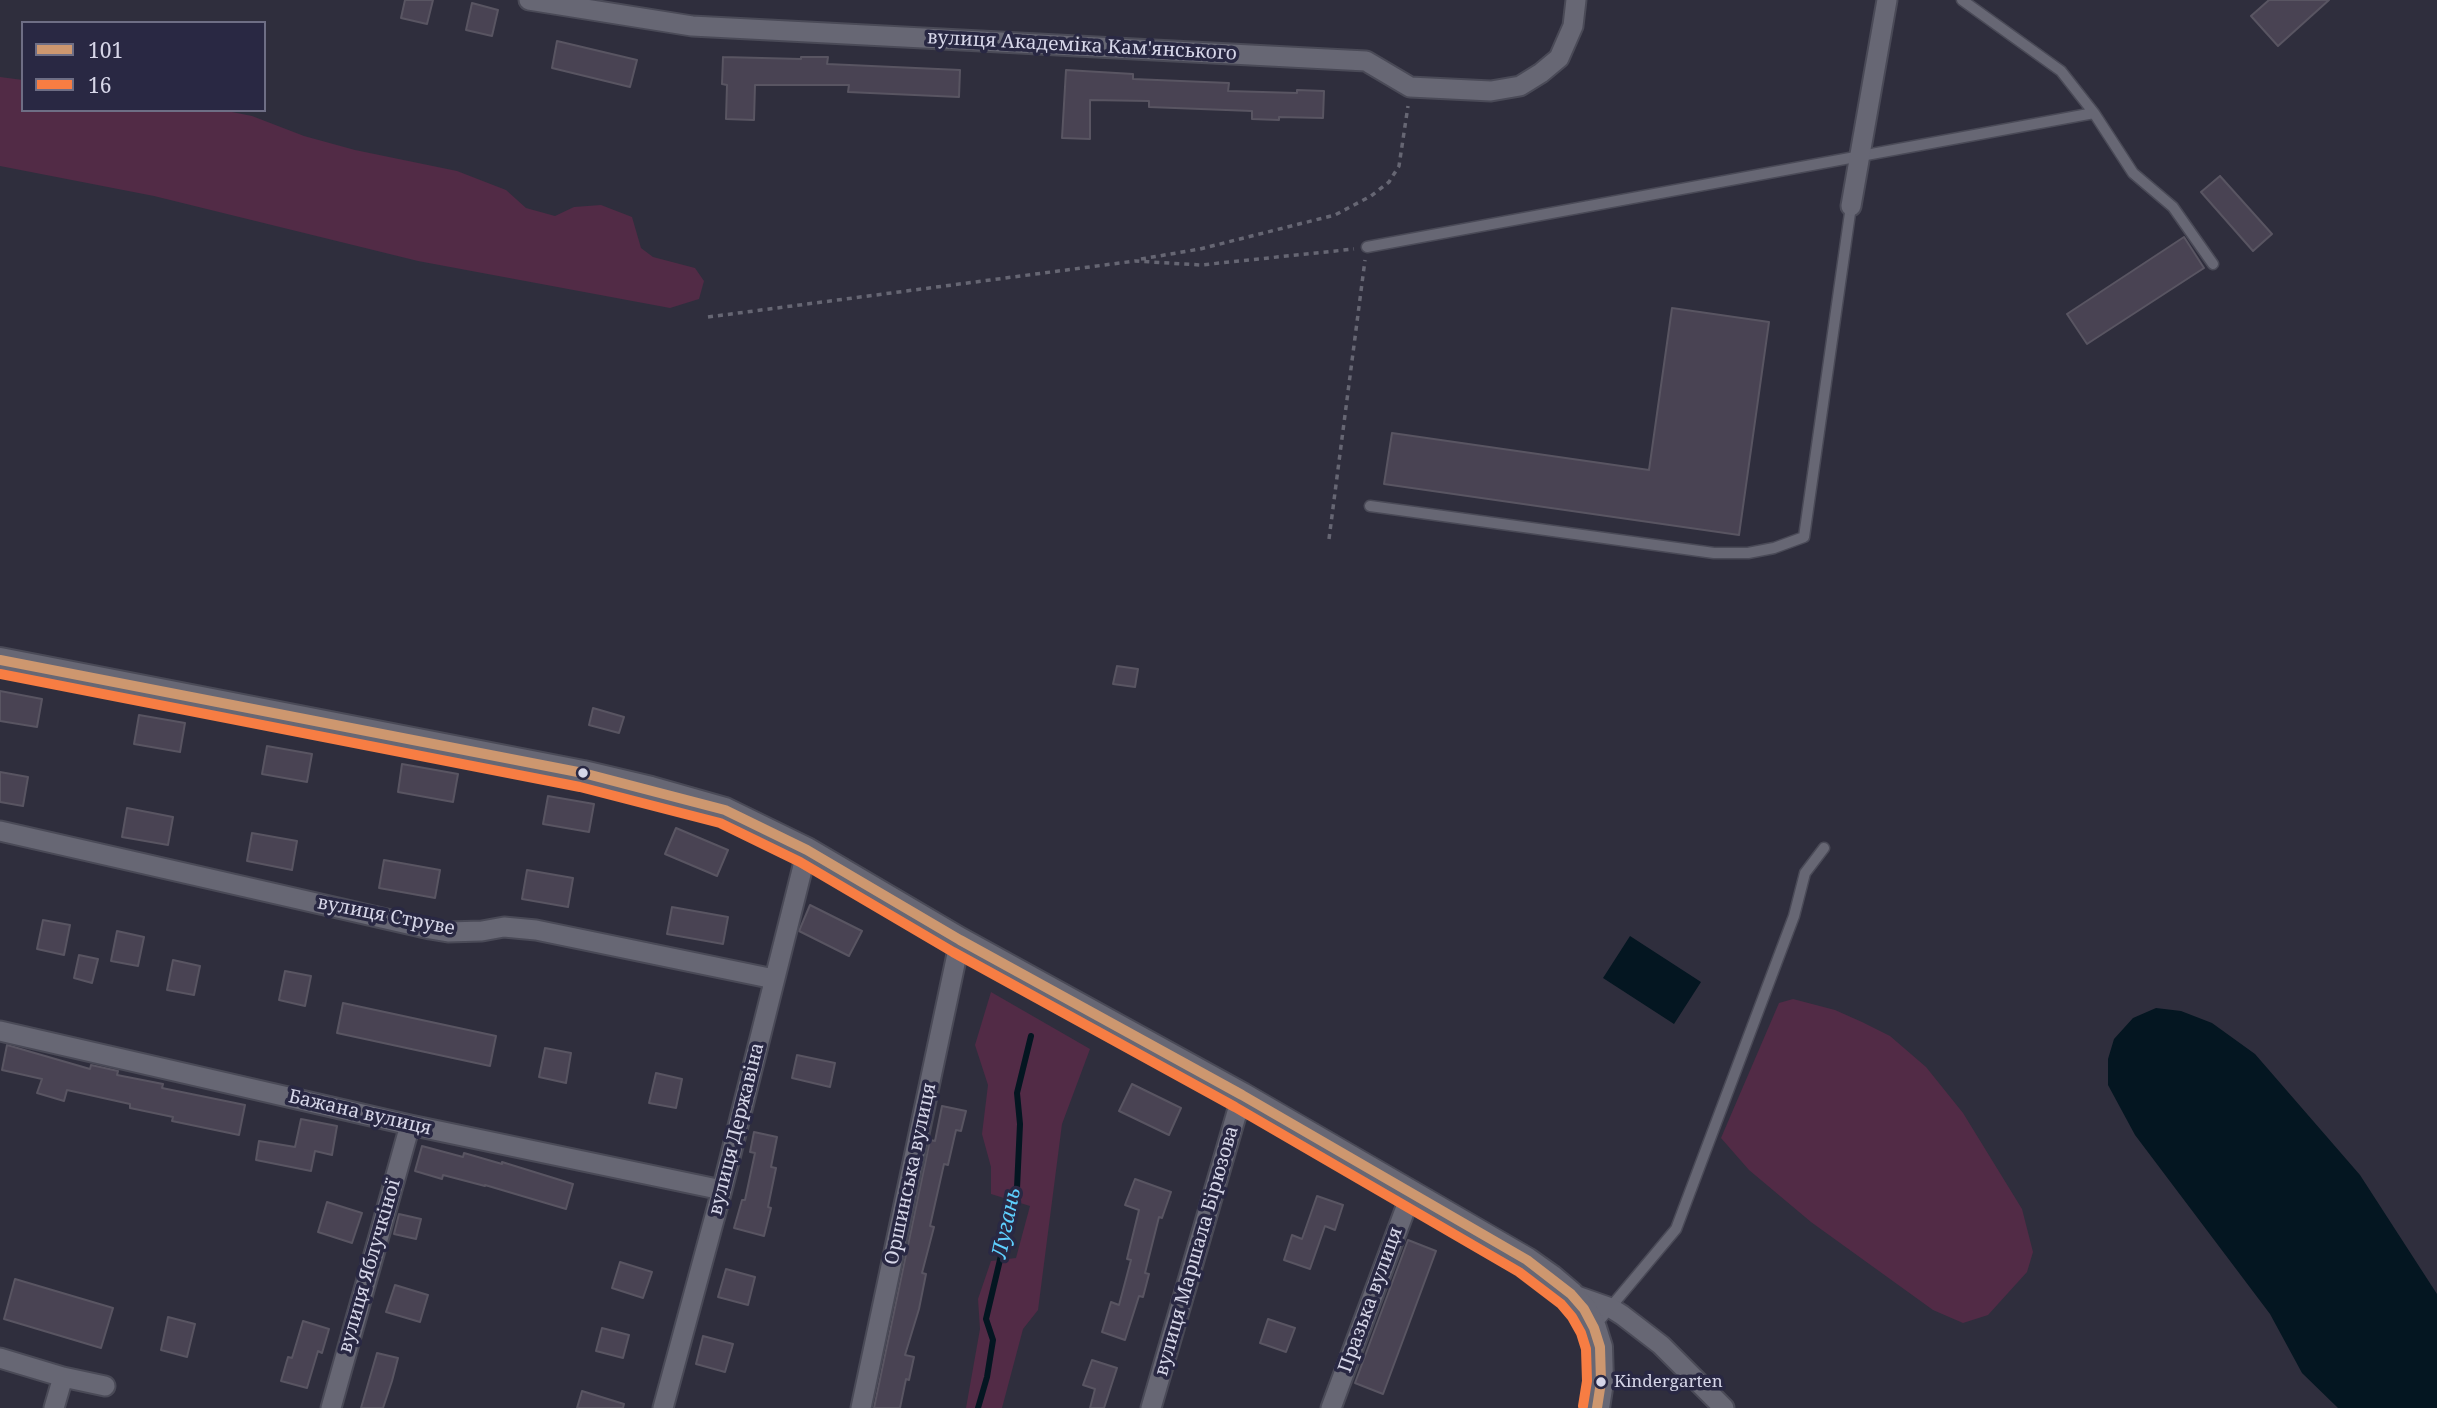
<!DOCTYPE html>
<meta charset="utf-8">
<style>
body{margin:0}
#map{position:relative;width:2437px;height:1408px;overflow:hidden;background:#2f2e3d;font-family:"Noto Serif",serif}
canvas{display:block}
.legend{position:absolute;left:21px;top:21px;width:245px;height:91px;box-sizing:border-box;background:#292843;border:2px solid #6e6e85;margin:0;padding:9px 12px;list-style:none;font-size:21px;color:#d6d6e8}
.legend li{display:flex;align-items:center;gap:14px;height:35px}
.legend b{width:35px;border:2px solid #6e6e85}
</style>
<div id="map">
<canvas width="2437" height="1408"></canvas>
<ul class="legend">
<li><b style="height:9px;background:#cd976f"></b>101</li>
<li><b style="height:9px;background:#f77d43"></b>16</li>
</ul>
</div>
<script>
const g = document.querySelector('canvas').getContext('2d');
g.lineJoin = 'round';
function fillPath(path, color) { g.fillStyle = color; g.fill(path, 'evenodd'); }
const toPath = rows => new Path2D(rows.map(r => 'M' + r).join(''));
function trace(path, color, width, dash) { g.strokeStyle = color; g.lineWidth = width; g.lineCap = dash ? 'butt' : 'round'; g.setLineDash(dash || []); g.stroke(path); }
function label(font, color, halo, rows, align = 'center') {
  g.font = font + ' "Noto Serif",serif'; g.lineWidth = 7; g.setLineDash([]); g.textBaseline = 'middle'; g.strokeStyle = halo; g.fillStyle = color; for (const [text, x, y, turn = 0] of rows) {
    g.save(); g.translate(x, y); g.rotate((+turn || 0) * Math.PI / 180); g.textAlign = isNaN(turn) ? turn : align; if (halo) g.strokeText(text, 0, 0); g.fillText(text, 0, 0); g.restore();
  }
}
fillPath(toPath([
 [0,77,23,80,23,110,222,110,252,116,304,136,355,150,457,171,506,190,526,208,555,216,574,207,601,205,632,217,641,248,653,257,695,268,704,281,699,299,670,308,418,261,154,196,0,166],
 [991,992,1090,1049,1062,1124,1038,1310,1023,1329,1002,1408,966,1408,980,1329,978,1299,991,1261,1016,1258,1030,1206,991,1194,991,1167,982,1134,988,1085,975,1045],
 [1793,999,1835,1010,1862,1022,1890,1036,1926,1067,1963,1113,2022,1209,2033,1252,2027,1272,1988,1315,1963,1323,1933,1310,1811,1222,1749,1170,1721,1138,1779,1003]
]), '#522b46');
fillPath(toPath([
 [1630,936,1701,982,1674,1024,1603,978],
 [2156,1008,2181,1011,2212,1023,2255,1054,2360,1175,2437,1294,2437,1408,2338,1408,2302,1373,2270,1314,2135,1135,2108,1085,2108,1059,2114,1039,2133,1018]
]), '#041621');
trace(toPath([
 [978,1408,987,1377,993,1340,986,1319,1017,1188,1020,1124,1017,1093,1031,1036]
]), '#041621', 6);
const building = toPath([
 [405,0,433,0,427,24,401,18,405,0],
 [2269,0,2329,0,2278,46,2251,16,2269,0],
 [472,3,498,10,492,36,466,30,472,3],
 [557,41,637,60,630,87,552,68,557,41],
 [723,57,801,59,801,57,828,57,827,64,960,70,959,97,848,92,849,85,755,85,754,120,726,119,727,85,722,84,723,57],
 [1066,70,1133,74,1133,79,1229,83,1228,91,1297,93,1297,90,1324,91,1323,118,1279,117,1279,120,1252,119,1252,111,1149,107,1149,101,1090,100,1090,139,1062,138,1066,70],
 [2220,176,2272,234,2253,251,2201,192,2220,176],
 [2184,237,2204,268,2087,344,2067,314,2184,237],
 [1672,308,1769,322,1739,535,1384,484,1392,433,1649,470,1672,308],
 [1117,666,1138,669,1135,687,1113,684,1117,666],
 [0,691,42,699,37,727,0,721,0,691],
 [593,708,624,717,619,733,589,725,593,708],
 [139,715,185,723,180,752,134,744,139,715],
 [267,746,312,754,307,782,262,774,267,746],
 [402,764,458,774,453,802,398,792,402,764],
 [0,772,28,777,23,806,0,802,0,772],
 [548,796,594,804,589,832,543,824,548,796],
 [127,808,173,817,168,845,122,837,127,808],
 [676,828,728,850,717,876,665,854,676,828],
 [252,833,297,841,292,870,247,861,252,833],
 [384,860,440,870,435,898,379,888,384,860],
 [527,870,573,878,568,907,522,899,527,870],
 [810,905,862,931,849,956,799,931,810,905],
 [672,907,728,917,723,944,667,934,672,907],
 [43,920,70,925,64,955,37,949,43,920],
 [117,931,144,937,138,966,111,961,117,931],
 [79,955,98,959,92,983,74,978,79,955],
 [173,960,200,966,194,995,167,990,173,960],
 [285,971,311,976,305,1006,279,1000,285,971],
 [343,1003,496,1036,490,1066,337,1033,343,1003],
 [7,1045,90,1069,91,1065,118,1071,117,1075,163,1084,162,1088,245,1105,239,1135,172,1121,173,1117,130,1108,130,1104,67,1090,64,1101,37,1093,42,1079,2,1070,7,1045],
 [545,1048,571,1053,566,1083,539,1077,545,1048],
 [797,1055,835,1063,830,1087,792,1078,797,1055],
 [656,1073,682,1079,676,1108,649,1103,656,1073],
 [1132,1084,1181,1108,1169,1135,1119,1111,1132,1084],
 [942,1106,966,1111,961,1131,956,1130,948,1165,944,1164,930,1226,934,1227,922,1273,926,1274,919,1309,905,1355,914,1357,909,1380,906,1379,900,1408,874,1408,930,1140,935,1141,942,1106],
 [301,1119,337,1126,332,1155,315,1151,311,1171,256,1160,259,1141,295,1147,301,1119],
 [754,1132,777,1137,771,1167,776,1168,768,1207,771,1208,764,1236,734,1228,742,1200,745,1200,755,1153,750,1152,754,1132],
 [422,1146,463,1157,464,1153,502,1164,502,1162,573,1184,566,1209,485,1185,485,1186,443,1175,442,1179,415,1171,422,1146],
 [1135,1179,1171,1192,1162,1218,1159,1217,1145,1273,1149,1274,1143,1297,1139,1296,1125,1340,1102,1332,1111,1302,1119,1305,1131,1260,1127,1259,1139,1210,1125,1205,1135,1179],
 [1317,1196,1343,1205,1335,1230,1325,1226,1310,1269,1284,1260,1292,1235,1302,1239,1317,1196],
 [327,1202,362,1213,352,1243,318,1232,327,1202],
 [399,1214,421,1219,416,1239,394,1234,399,1214],
 [1408,1240,1436,1251,1383,1394,1355,1383,1408,1240],
 [620,1262,652,1272,643,1298,612,1288,620,1262],
 [726,1269,755,1277,748,1305,718,1297,726,1269],
 [15,1279,113,1308,101,1348,4,1319,15,1279],
 [395,1285,428,1295,420,1322,386,1312,395,1285],
 [168,1317,195,1324,187,1357,161,1350,168,1317],
 [1268,1319,1295,1328,1286,1352,1260,1343,1268,1319],
 [303,1321,329,1329,322,1353,318,1351,307,1388,281,1381,288,1357,292,1358,303,1321],
 [602,1328,629,1335,623,1358,596,1351,602,1328],
 [703,1336,733,1344,725,1372,696,1364,703,1336],
 [377,1353,398,1358,392,1381,383,1408,361,1408,377,1353],
 [1092,1360,1117,1368,1104,1408,1090,1408,1095,1389,1083,1385,1092,1360],
 [582,1391,624,1404,623,1408,577,1408,582,1391]
]);
fillPath(building, '#494353');
trace(building, '#595562', 2);
const service = toPath([
 [1962,0,2061,71,2094,113,2133,173,2173,207,2213,264],
 [1367,247,2094,113],
 [1370,506,1714,553,1748,553,1774,548,1804,537,1851,206],
 [1594,1327,1676,1229,1794,916,1805,873,1824,848]
]);
const minor = toPath([
 [529,0,692,26,1366,61,1410,87,1491,91,1520,86,1541,73,1559,58,1573,26,1576,0],
 [1851,206,1887,0],
 [0,831,430,929,448,932,482,931,504,927,536,930,774,979],
 [0,1031,410,1125,722,1190],
 [1571,1294,1611,1308,1622,1315,1661,1345,1724,1408],
 [0,1358,63,1377,105,1386],
 [54,1408,63,1377],
 [331,1408,410,1125],
 [663,1408,722,1190,807,850],
 [861,1408,960,940],
 [1151,1408,1242,1095],
 [1331,1408,1412,1191]
]);
const tertiary = toPath([
 [0,660,583,773,651,789,725,810,807,850,960,940,1242,1095,1527,1260,1551,1277,1571,1294,1584,1309,1594,1328,1600,1347,1601,1382,1597,1408]
]);
trace(service, '#4a4a57', 13);
trace(minor, '#4a4a57', 23);
trace(tertiary, '#4a4a57', 28);
trace(toPath([
 [1141,259,1200,249,1335,215,1371,196,1389,182,1399,166,1408,106],
 [708,317,1135,261,1201,265,1354,249],
 [1329,539,1365,260]
]), '#666673', 3.5, [5, 5]);
trace(service, '#676774', 10);
trace(minor, '#676774', 19);
trace(tertiary, '#676774', 24);
trace(toPath([
 [0,660,583,773,725,810,807,850,960,940,1242,1095,1527,1260,1571,1294,1584,1309,1594,1328,1600,1347,1601,1382,1597,1408]
]), '#cd976f', 10);
trace(toPath([
 [0,674,580,787,720,823,800,862,953,952,1235,1107,1519,1272,1561,1304,1572,1317,1581,1333,1586,1349,1587,1381,1583,1406]
]), '#f77d43', 10);
for (const [x, y, r, color] of [
 [583,773,6,"#d6d6e8"],
 [1601,1382,6,"#d6d6e8"]
]) { const dot = new Path2D(); dot.arc(x, y, r, 0, 2 * Math.PI); g.fillStyle = color; g.fill(dot); trace(dot, '#292843', 2.5); }
label('17px', '#d6d6e8', '#292843', [
 ["Kindergarten",1614,1382]
], 'left');
label('19px', '#d6d6e8', '#292843', [
 ["вулиця Академіка Кам'янського",1082,46,3],
 ["вулиця Струве",386,916,11],
 ["Бажана вулиця",360,1113,13],
 ["вулиця Державіна",737,1129,-76],
 ["Оршинська вулиця",911,1174,-78],
 ["вулиця Маршала Бірюзова",1197,1251,-74],
 ["вулиця Яблучкіної",370,1266,-74],
 ["Празька вулиця",1371,1300,-70]
]);
label('italic 21px', '#5ed0ff', '#292843', [
 ["Лугань",1007,1223,-78]
]);
</script>
